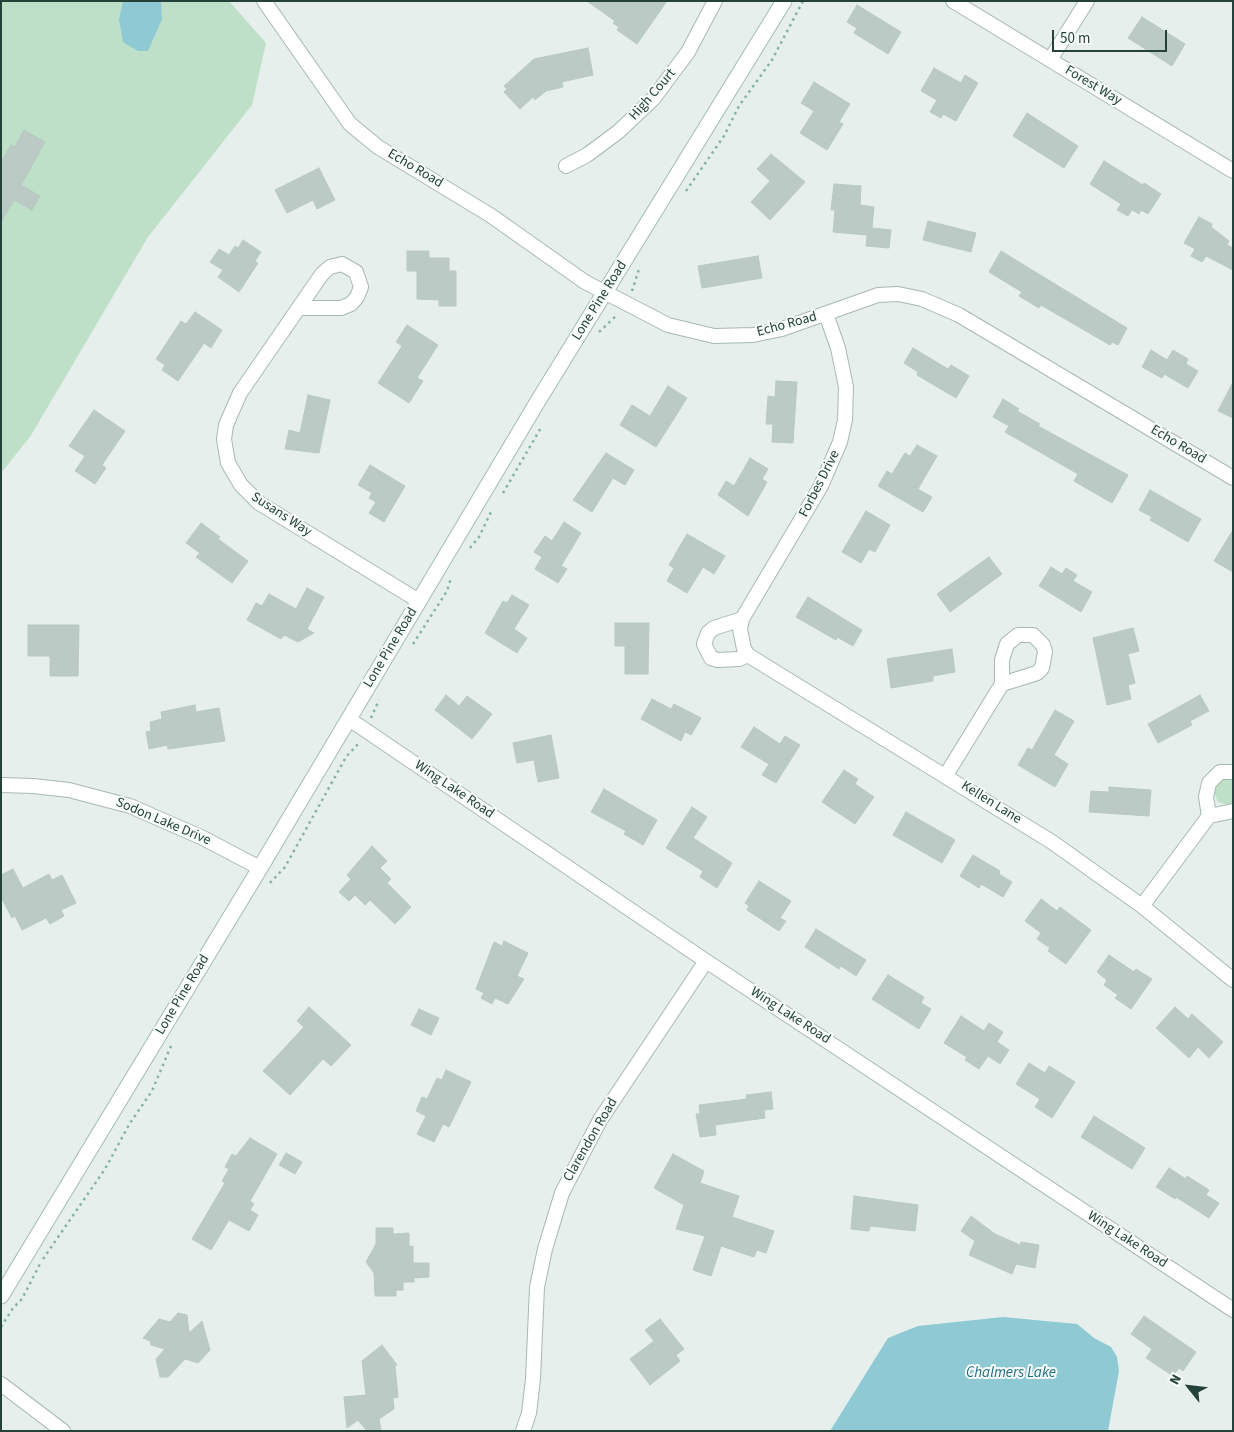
<!DOCTYPE html>
<style>
body{margin:0}
#map{position:relative;width:1234px;height:1432px;overflow:hidden;background:#e6efeb;font-family:"Source Sans 3",sans-serif}
canvas{display:block}
.frame{position:absolute;inset:0;border:2px solid #24423a;pointer-events:none}
.north{position:absolute;left:1164px;top:1362px;width:50px;height:50px;-webkit-text-stroke:4px #f7fbf9;paint-order:stroke;rotate:299deg;font-size:14px;font-weight:700;line-height:20px;text-align:center;color:#24423a}
.north::after{content:'';display:block;margin:auto;width:18px;height:22px;background:#24423a;clip-path:polygon(50% 0,100% 100%,50% 72%,0 100%)}
.scale{position:absolute;left:1052px;top:30px;width:115px;height:22px;box-sizing:border-box;border:2px solid #24423a;border-top:0;padding-left:6px;font-size:15px;line-height:18px;white-space:nowrap;color:#24423a;-webkit-text-stroke:4px #f7fbf9;paint-order:stroke}
</style>
<div id="map">
<canvas width="1234" height="1432"></canvas>
<div class="frame"></div>
<div class="north">N</div>
<div class="scale">50 m</div>
</div>
<script>
const g = document.querySelector('canvas').getContext('2d');
g.lineJoin = 'round';
function fillPath(path, color) { g.fillStyle = color; g.fill(path, 'evenodd'); }
const toPath = rows => new Path2D(rows.map(r => 'M' + r).join(''));
function trace(path, color, width, dash) { g.strokeStyle = color; g.lineWidth = width; g.lineCap = dash ? 'butt' : 'round'; g.setLineDash(dash || []); g.stroke(path); }
function label(font, color, halo, rows, align = 'center') {
  g.font = font + ' "Source Sans 3",sans-serif'; g.lineWidth = 4; g.setLineDash([]); g.textBaseline = 'middle'; g.strokeStyle = halo; g.fillStyle = color; for (const [text, x, y, turn = 0] of rows) {
    g.save(); g.translate(x, y); g.rotate((+turn || 0) * Math.PI / 180); g.textAlign = isNaN(turn) ? turn : align; if (halo) g.strokeText(text, 0, 0); g.fillText(text, 0, 0); g.restore();
  }
}
fillPath(toPath([
 [1,1,229,1,266,43,252,105,148,237,30,437,1,473],
 [1226,779,1233,781,1233,803,1228,805,1218,802,1214,793,1217,784]
]), '#bfe0c8');
fillPath(toPath([
 [123,1,161,1,162,19,148,51,138,51,123,42,119,19],
 [1003,1317,1077,1324,1094,1338,1111,1347,1117,1357,1119,1371,1108,1431,830,1431,888,1338,918,1326]
]), '#8ec9d4');
const building = toPath([
 [587,1,667,1,637,44,617,30,619,27,613,23,615,21,587,1],
 [857,5,901,32,888,54,854,33,857,28,847,22,857,5],
 [1142,17,1185,44,1172,66,1128,38,1142,17],
 [588,48,593,75,562,82,563,87,546,91,535,100,533,97,520,109,504,92,507,89,504,86,534,59,588,48],
 [934,68,961,83,965,75,978,83,956,121,943,114,941,118,930,112,937,100,921,91,934,68],
 [814,82,850,104,839,122,843,124,827,150,800,133,814,111,801,103,814,82],
 [1027,113,1078,146,1064,168,1013,136,1027,113],
 [24,130,45,142,21,185,40,196,32,210,14,200,1,222,1,162,11,145,15,147,24,130],
 [771,154,805,182,770,220,751,202,770,181,757,169,771,154],
 [1104,161,1143,185,1144,183,1161,194,1148,214,1141,210,1139,214,1132,210,1128,216,1117,210,1121,204,1090,184,1104,161],
 [319,168,335,200,317,209,313,200,287,213,275,190,319,168],
 [834,184,861,186,860,205,874,207,872,228,891,230,889,248,866,246,867,235,833,232,835,210,831,210,834,184],
 [1199,217,1212,224,1211,227,1229,241,1227,245,1233,248,1233,270,1206,256,1202,262,1191,256,1195,249,1184,243,1199,217],
 [928,221,976,233,971,252,923,240,928,221],
 [243,240,261,252,255,261,258,263,239,292,218,277,223,270,210,262,219,249,229,255,235,246,238,248,243,240],
 [407,251,429,251,429,258,449,258,449,271,456,271,456,306,439,306,439,300,417,299,417,271,407,271,407,251],
 [1001,251,1127,328,1118,345,1112,342,1110,345,1041,305,1039,308,1019,296,1022,292,989,272,1001,251],
 [758,256,762,278,702,288,698,266,758,256],
 [195,312,222,330,211,348,204,343,178,381,162,370,165,365,156,359,181,321,186,324,195,312],
 [407,325,438,345,417,378,423,381,409,403,378,383,402,346,396,342,407,325],
 [913,348,948,369,951,365,969,376,956,398,917,375,918,372,904,363,913,348],
 [1151,350,1167,360,1173,350,1188,359,1186,364,1198,371,1188,388,1164,374,1162,378,1142,367,1151,350],
 [776,381,797,382,793,443,772,442,773,424,766,424,768,396,775,397,776,381],
 [1233,382,1233,418,1218,411,1233,382],
 [668,386,687,398,656,447,620,425,632,405,650,416,668,386],
 [308,395,330,400,319,453,285,449,289,430,300,433,308,395],
 [1003,399,1019,409,1017,411,1040,424,1038,426,1128,475,1112,503,1074,481,1078,474,1005,432,1009,426,993,417,1003,399],
 [94,410,125,431,102,465,106,468,95,484,75,471,85,456,69,446,94,410],
 [917,445,937,456,918,489,932,497,923,512,878,486,887,471,892,474,905,453,910,456,917,445],
 [606,453,634,470,625,485,613,478,592,512,573,500,606,453],
 [750,458,768,469,762,479,767,482,748,516,718,495,726,481,734,486,750,458],
 [370,465,405,486,384,522,369,513,376,502,369,498,372,493,358,485,370,465],
 [1150,490,1201,519,1188,542,1150,520,1152,517,1139,510,1150,490],
 [866,511,890,525,875,552,869,549,861,563,842,552,866,511],
 [564,522,581,533,561,566,567,569,558,583,535,569,542,557,534,552,545,536,552,541,564,522],
 [201,523,220,537,218,539,248,561,232,583,196,557,200,553,186,543,201,523],
 [1233,530,1233,572,1214,561,1233,530],
 [687,534,725,556,714,574,703,567,687,593,667,581,674,568,669,565,687,534],
 [989,557,1002,574,950,612,937,594,989,557],
 [1051,567,1062,574,1066,568,1077,575,1073,581,1092,592,1081,612,1039,586,1051,567],
 [307,588,324,597,307,629,314,633,298,642,284,635,281,639,247,620,256,603,262,606,269,594,296,609,307,588],
 [512,595,529,605,514,629,527,638,517,653,485,633,503,601,507,603,512,595],
 [808,597,862,630,853,646,837,637,836,640,796,617,808,597],
 [615,623,649,623,648,674,625,674,625,646,615,646,615,623],
 [28,625,79,625,78,676,50,676,50,656,28,656,28,625],
 [1133,628,1139,651,1128,654,1135,683,1128,685,1131,699,1107,705,1093,638,1133,628],
 [952,649,955,672,933,676,933,681,891,688,887,659,952,649],
 [446,695,459,706,467,696,492,714,472,739,435,710,446,695],
 [1200,695,1209,711,1190,721,1192,725,1158,743,1148,724,1200,695],
 [652,699,671,709,674,704,701,718,691,735,685,732,681,741,641,719,652,699],
 [195,705,196,712,219,708,225,741,168,749,167,745,149,749,146,732,151,731,150,722,162,719,161,712,195,705],
 [1055,710,1074,721,1054,755,1068,764,1055,787,1018,765,1028,748,1032,750,1055,710],
 [754,727,780,744,785,736,800,745,776,783,762,775,769,764,741,747,754,727],
 [551,735,559,778,538,782,534,760,517,763,513,743,551,735],
 [844,770,858,779,855,784,874,797,855,824,822,802,844,770],
 [1109,787,1151,790,1149,816,1089,812,1091,791,1109,792,1109,787],
 [604,789,657,820,643,845,624,834,626,831,591,812,604,789],
 [692,807,707,817,693,838,732,863,717,888,700,877,703,871,666,848,692,807],
 [906,812,955,840,942,863,893,835,906,812],
 [372,846,387,861,380,868,391,879,387,883,411,907,395,924,370,900,365,905,355,895,349,901,339,892,351,879,347,875,372,846],
 [973,855,1000,871,999,874,1012,882,1003,897,981,884,979,888,960,876,973,855],
 [13,869,23,888,49,874,52,880,62,875,76,903,61,910,64,916,50,924,46,918,22,930,15,916,12,918,1,897,1,875,13,869],
 [759,881,791,901,780,918,786,921,779,931,747,910,749,906,745,903,759,881],
 [1041,899,1057,911,1060,907,1091,930,1066,964,1048,951,1050,948,1037,939,1041,933,1025,921,1041,899],
 [816,929,866,960,856,976,841,966,839,969,805,947,816,929],
 [504,941,528,953,517,976,524,979,508,1004,495,998,492,1004,481,998,484,993,476,989,494,942,502,946,504,941],
 [1109,955,1134,972,1136,969,1152,979,1131,1009,1115,998,1118,995,1104,985,1107,980,1097,972,1109,955],
 [888,975,924,997,921,1003,931,1009,919,1029,872,999,888,975],
 [309,1007,351,1045,331,1066,323,1059,290,1095,263,1071,304,1027,297,1021,309,1007],
 [1175,1007,1188,1019,1192,1014,1223,1042,1209,1058,1198,1047,1189,1058,1156,1028,1175,1007],
 [419,1009,439,1018,431,1035,411,1025,419,1009],
 [961,1016,984,1031,989,1023,1003,1032,997,1042,1009,1050,1000,1064,988,1056,979,1069,965,1060,967,1057,944,1043,961,1016],
 [1029,1063,1045,1073,1049,1066,1075,1082,1052,1118,1035,1107,1040,1099,1016,1084,1029,1063],
 [446,1070,471,1082,449,1127,443,1124,434,1142,417,1134,426,1116,416,1111,422,1097,427,1099,437,1078,442,1080,446,1070],
 [771,1092,773,1109,764,1110,765,1118,715,1125,716,1135,700,1137,696,1114,700,1114,699,1105,747,1099,746,1095,771,1092],
 [1094,1116,1145,1148,1132,1169,1081,1137,1094,1116],
 [250,1138,277,1154,250,1201,254,1204,250,1210,258,1215,249,1231,229,1220,211,1250,192,1239,225,1183,222,1181,229,1169,225,1167,232,1154,236,1156,250,1138],
 [286,1153,302,1162,295,1174,279,1165,286,1153],
 [673,1154,704,1171,700,1183,739,1196,732,1217,774,1231,766,1253,757,1250,754,1257,721,1246,711,1276,693,1270,705,1236,676,1229,684,1205,654,1188,673,1154],
 [1169,1168,1186,1179,1187,1176,1209,1190,1206,1195,1219,1203,1209,1218,1176,1197,1175,1199,1156,1187,1169,1168],
 [854,1196,918,1205,915,1231,870,1226,869,1231,851,1229,854,1196],
 [971,1216,995,1234,1020,1245,1021,1242,1039,1245,1035,1268,1016,1264,1012,1274,969,1255,975,1241,961,1231,971,1216],
 [376,1228,393,1228,393,1234,409,1233,409,1247,413,1246,413,1263,429,1263,429,1277,414,1278,414,1282,403,1282,403,1290,396,1290,396,1296,375,1296,374,1273,366,1262,376,1244,376,1228],
 [178,1313,187,1315,189,1333,202,1321,210,1350,198,1363,185,1359,168,1377,160,1377,156,1359,165,1349,151,1345,150,1341,143,1338,159,1319,170,1322,178,1313],
 [1144,1316,1196,1352,1183,1371,1179,1368,1173,1376,1146,1358,1152,1349,1131,1334,1144,1316],
 [660,1319,684,1349,676,1355,680,1361,650,1385,630,1359,654,1341,645,1330,660,1319],
 [382,1345,397,1365,395,1366,398,1397,393,1398,394,1409,379,1419,381,1431,367,1431,358,1420,347,1428,344,1397,366,1395,362,1361,382,1345]
]);
fillPath(building, '#bbcac4');
trace(building, '#b8c9c2', 1);
const street = toPath([
 [264,1,350,124,378,147,490,215,585,282,668,325,714,336,753,335,782,329,878,295,898,294,922,299,959,315,1233,478],
 [953,1,1233,171],
 [1050,60,1087,1],
 [566,166,587,155,618,132,653,99,688,52,715,1],
 [299,308,341,308,351,304,357,297,361,287,356,272,342,264,330,267,322,274,240,393,226,425,224,439,228,463,241,485,259,503,419,601],
 [826,314,838,348,846,387,845,420,840,442,821,486,742,619,740,629,744,649,748,655,764,665,1052,842,1142,906,1233,980],
 [742,619,714,628,708,633,704,644,711,658,718,660,739,659,748,655],
 [349,719,706,961,1233,1310],
 [946,775,1002,684,1037,673,1042,668,1045,652,1043,645,1033,635,1018,635,1007,644,1002,660,1002,684],
 [1,785,33,786,69,790,130,806,203,838,260,868],
 [1209,816,1206,797,1209,783,1220,772,1233,772],
 [1142,906,1209,816,1233,811],
 [1,1384,63,1431],
 [523,1431,529,1413,533,1379,537,1287,545,1249,562,1193,600,1120,706,961]
]);
const secondary = toPath([
 [1,1296,260,868,538,401,784,1]
]);
trace(street, '#a8b8b2', 16);
trace(secondary, '#a4bbb3', 17);
trace(toPath([
 [686,191,724,136,739,106,772,60,803,1],
 [632,291,640,266],
 [599,332,617,315],
 [503,493,542,426],
 [470,548,479,537,491,512],
 [413,644,447,591,451,578],
 [371,718,379,700],
 [270,883,285,867,346,757,359,743],
 [43,1259,105,1169,130,1123,152,1091,171,1046],
 [1,1327,13,1308,22,1299,40,1264]
]), '#86b3a5', 2.5, [2.5, 4]);
trace(street, '#fff', 14);
trace(secondary, '#fff', 15);
label('14px', '#24423a', '#f7fbf9', [
 ["Forest Way",1093,86,31],
 ["High Court",653,95,-49],
 ["Echo Road",415,169,31],
 ["Lone Pine Road",600,301,-58],
 ["Echo Road",787,325,-15],
 ["Echo Road",1178,445,31],
 ["Forbes Drive",820,484,-63],
 ["Susans Way",281,515,33],
 ["Lone Pine Road",391,648,-59],
 ["Wing Lake Road",454,790,34],
 ["Kellen Lane",991,803,32],
 ["Sodon Lake Drive",163,822,23],
 ["Lone Pine Road",183,995,-59],
 ["Wing Lake Road",790,1016,33],
 ["Clarendon Road",591,1140,-60],
 ["Wing Lake Road",1127,1240,33]
]);
label('italic 15px', '#1c6f80', '#f7fbf9', [
 ["Chalmers Lake",1011,1374]
]);
</script>
